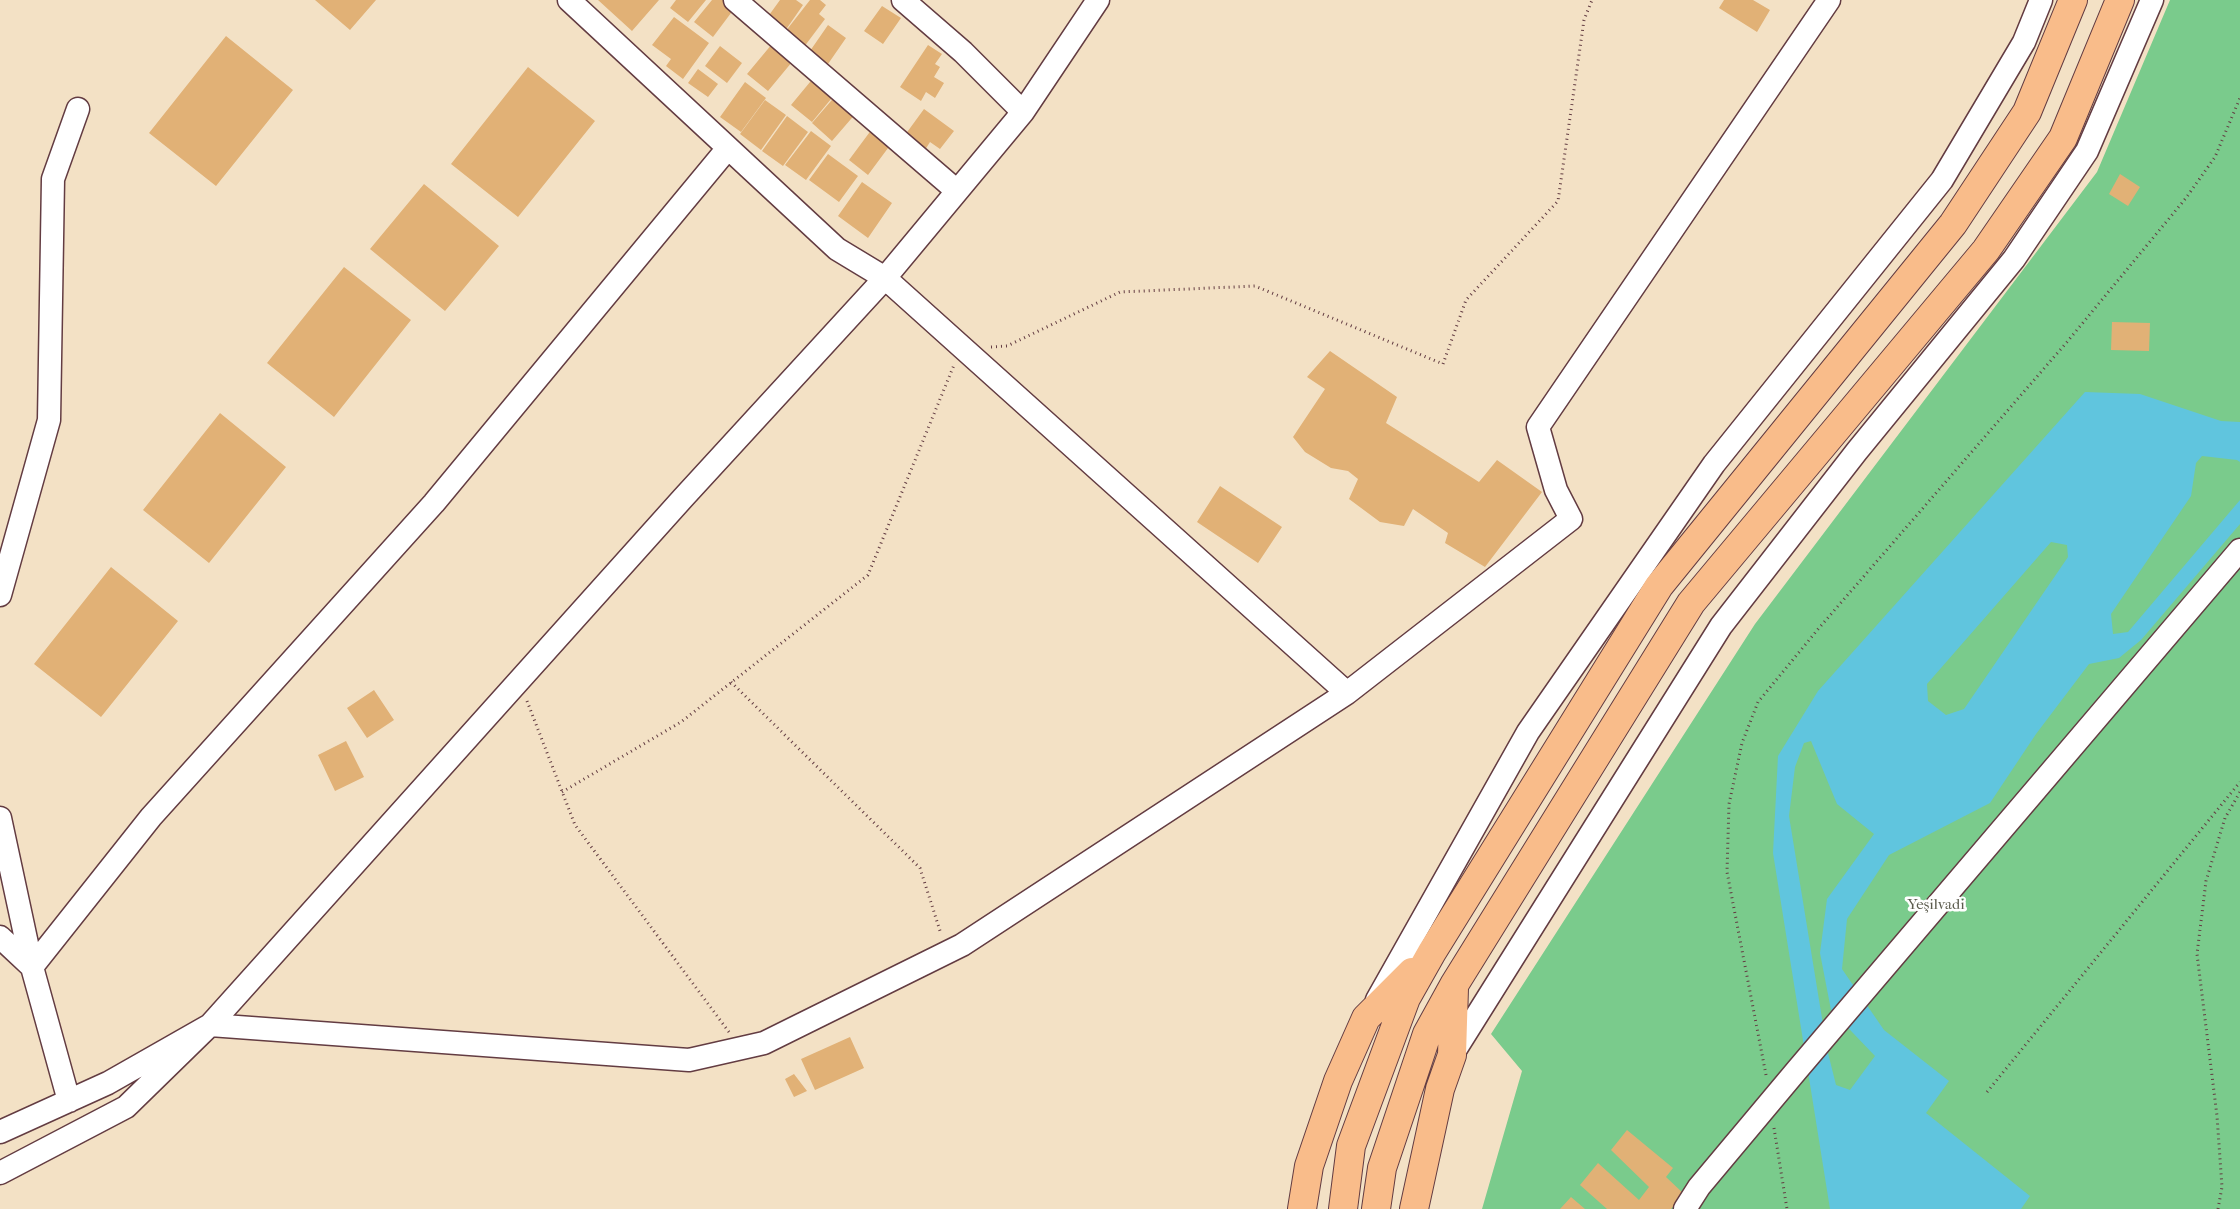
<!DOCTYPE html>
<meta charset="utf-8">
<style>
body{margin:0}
canvas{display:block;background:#f3e1c5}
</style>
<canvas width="2240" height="1209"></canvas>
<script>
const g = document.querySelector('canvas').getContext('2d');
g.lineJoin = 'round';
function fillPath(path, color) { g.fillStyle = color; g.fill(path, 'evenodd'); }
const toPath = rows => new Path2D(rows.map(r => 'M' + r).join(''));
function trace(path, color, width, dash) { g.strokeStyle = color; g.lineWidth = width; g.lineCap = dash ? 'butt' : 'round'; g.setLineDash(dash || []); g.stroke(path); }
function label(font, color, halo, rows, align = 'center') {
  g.font = font + ' "IM FELL French Canon",serif'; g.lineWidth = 5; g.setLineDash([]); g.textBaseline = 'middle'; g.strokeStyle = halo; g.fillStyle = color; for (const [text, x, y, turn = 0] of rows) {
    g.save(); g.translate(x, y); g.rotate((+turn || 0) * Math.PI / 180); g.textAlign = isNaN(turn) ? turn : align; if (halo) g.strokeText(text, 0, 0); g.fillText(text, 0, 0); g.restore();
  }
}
fillPath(toPath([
 [2170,0,2240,0,2240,1209,1482,1209,1522,1071,1491,1034,1755,624,2097,172]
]), '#7acb8c');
fillPath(toPath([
 [2085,392,2140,394,2221,421,2240,422,2240,462,2237,460,2202,456,2196,463,2191,496,2111,614,2113,634,2128,632,2240,500,2240,524,2141,640,2119,658,2089,664,2036,734,1990,803,1889,855,1847,919,1842,969,1884,1030,1949,1081,1926,1113,2030,1196,2021,1209,1830,1209,1773,853,1778,756,1818,691],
 [2051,542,2067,545,2068,557,1964,709,1946,715,1928,701,1927,684],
 [1811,741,1837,804,1874,834,1827,899,1820,953,1831,1010,1875,1056,1850,1090,1836,1085,1827,1049,1789,816,1795,767,1804,743]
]), '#60c5de');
fillPath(toPath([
 [315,0,376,0,350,30],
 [598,0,659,0,632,31],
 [676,0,706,0,688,22,670,8],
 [712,0,723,0,734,9,713,37,694,22],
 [780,0,796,0,803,5,785,31,767,18],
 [810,0,820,0,826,5,819,14,825,19,804,47,785,32],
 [1724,0,1753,0,1770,10,1757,32,1719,8],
 [882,6,901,18,883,44,864,31],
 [674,17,709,43,683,79,666,66,671,59,652,45],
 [828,25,846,38,828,64,810,51],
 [226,36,293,90,216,186,149,133],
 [772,44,792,62,768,91,747,74],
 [928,45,942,54,935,64,940,67,934,77,944,83,935,98,926,92,921,101,900,87],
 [720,46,742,63,727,83,705,66],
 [528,67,595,121,518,217,451,164],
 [698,69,718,84,708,97,688,83],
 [815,76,836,93,812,122,791,105],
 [745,82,766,98,741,132,720,117],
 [837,94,857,112,832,141,812,123],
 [765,100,786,115,761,150,740,134],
 [924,109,954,131,940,149,930,142,925,150,905,135],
 [787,116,808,132,783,166,762,151],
 [872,129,891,144,868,175,849,160],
 [811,131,831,146,806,180,785,165],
 [828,154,858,176,839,202,809,180],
 [2120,174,2140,187,2128,206,2109,194],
 [862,182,892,203,868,238,838,216],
 [424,184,499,246,445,311,370,249],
 [344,267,411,320,334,417,267,363],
 [2112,322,2150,323,2149,351,2111,350],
 [1330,351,1397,397,1386,423,1479,482,1497,460,1542,492,1485,567,1445,543,1448,533,1413,509,1404,526,1380,522,1349,499,1358,479,1348,471,1331,468,1305,452,1293,437,1325,389,1307,377],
 [220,413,286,467,209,563,143,510],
 [1220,486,1282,527,1258,563,1197,522],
 [111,567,178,621,101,717,34,664],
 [374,690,394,720,367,738,347,708],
 [346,741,364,777,335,791,318,755],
 [850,1037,864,1068,815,1090,801,1059],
 [794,1074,807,1091,794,1097,785,1079],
 [1627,1130,1673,1168,1666,1177,1684,1194,1671,1209,1607,1209,1580,1185,1598,1163,1639,1200,1649,1187,1611,1150],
 [1571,1197,1585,1209,1560,1209]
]), '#e1b176');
const minor = toPath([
 [569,0,837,249,885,278,1347,693],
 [735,0,957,191],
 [903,0,963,52,1023,112],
 [0,595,49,420,53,179,78,109],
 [0,818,32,967,69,1101],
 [0,937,32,967,151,817,434,503,728,148],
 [1377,1000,1528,732,1714,464,1942,180,2024,42,2041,0],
 [210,1025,689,1060,764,1043,962,945,1347,693,1571,519,1556,490,1538,427,1829,0],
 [210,1025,683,498,885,278,1023,112,1098,0],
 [1452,1055,1721,626,1857,451,2014,259,2087,151,2152,0],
 [0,1132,108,1083,210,1025,126,1107,0,1173],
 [1685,1209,1699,1187,1797,1070,2240,550]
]);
const major = toPath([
 [1302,1209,1309,1166,1338,1081,1366,1018,1412,972],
 [1343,1209,1351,1146,1406,998,1432,952,1659,586,1953,224,2027,112,2073,0],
 [1376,1209,1382,1168,1427,1034,1454,985,1691,603,1986,250,2063,138,2120,0],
 [1414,1209,1440,1089,1452,1055,1454,988]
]);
trace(minor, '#633c42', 25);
trace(major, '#633c42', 30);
trace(toPath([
 [991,347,1007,346,1120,292,1255,286,1443,364,1466,300,1558,201,1584,20,1592,0],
 [731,682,920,868,941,934],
 [527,701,575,825,729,1032],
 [562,792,681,722,868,575,954,365],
 [1766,1075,1727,872,1729,804,1742,743,1758,702,1819,628,2067,342,2186,198,2215,157,2240,98],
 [1987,1092,2240,782],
 [1774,1128,1787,1209],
 [2218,1209,2222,1187,2217,1116,2197,954,2206,881,2225,818,2240,792]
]), '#633c42', 3, [1, 4]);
trace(minor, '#fff', 22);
trace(major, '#f9bc8a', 28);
label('15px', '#5b5b4d', '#fff', [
 ["Yeşilvadi",1936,905]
]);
</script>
